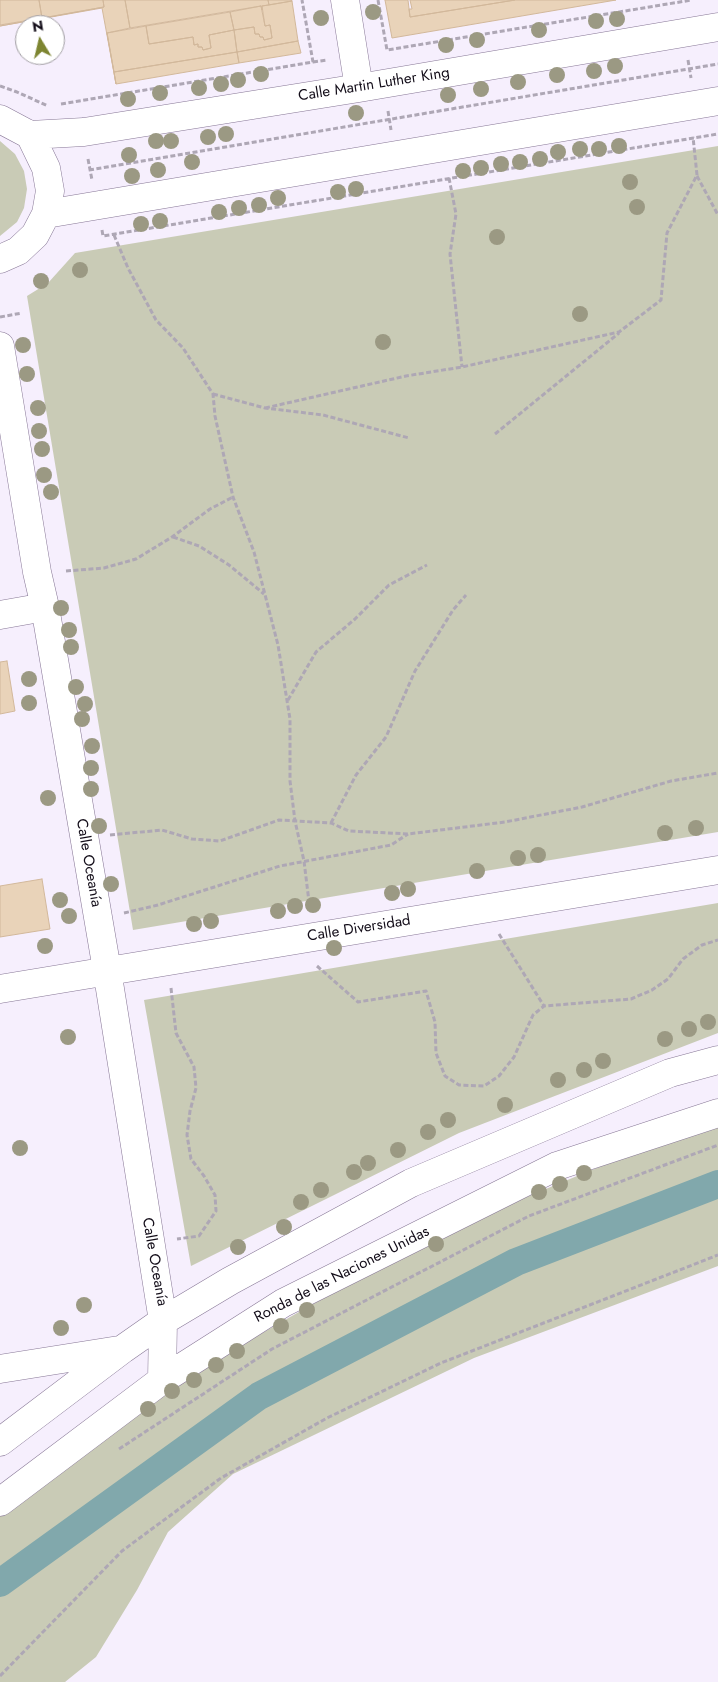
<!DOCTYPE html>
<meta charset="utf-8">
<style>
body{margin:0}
#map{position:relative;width:718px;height:1682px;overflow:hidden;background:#f6effd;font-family:Jost,sans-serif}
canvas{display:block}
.north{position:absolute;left:15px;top:15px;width:50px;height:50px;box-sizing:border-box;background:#fff;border:1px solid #a09da2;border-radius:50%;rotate:351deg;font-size:14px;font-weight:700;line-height:20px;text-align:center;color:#110b17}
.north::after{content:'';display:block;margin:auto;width:18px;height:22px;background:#7d8531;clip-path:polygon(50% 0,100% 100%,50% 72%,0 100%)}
</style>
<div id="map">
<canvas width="718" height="1682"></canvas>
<div class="north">N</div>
</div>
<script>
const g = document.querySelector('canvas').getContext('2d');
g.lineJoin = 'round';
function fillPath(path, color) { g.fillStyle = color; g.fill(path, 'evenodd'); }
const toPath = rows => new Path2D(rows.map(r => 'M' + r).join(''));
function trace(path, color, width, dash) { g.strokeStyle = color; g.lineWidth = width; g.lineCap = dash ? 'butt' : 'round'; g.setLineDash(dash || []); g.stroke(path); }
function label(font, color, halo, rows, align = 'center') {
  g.font = font + ' Jost,sans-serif'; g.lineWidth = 4; g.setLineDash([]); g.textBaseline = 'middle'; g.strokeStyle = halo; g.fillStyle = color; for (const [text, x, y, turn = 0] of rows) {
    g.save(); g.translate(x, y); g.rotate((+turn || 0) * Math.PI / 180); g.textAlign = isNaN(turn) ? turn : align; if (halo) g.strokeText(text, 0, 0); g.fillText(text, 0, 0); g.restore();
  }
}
fillPath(toPath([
 [0,141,15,154,24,171,27,189,24,208,17,222,0,236],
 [718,146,718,832,133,930,27,296,48,283,75,253],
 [718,903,718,1033,459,1133,191,1266,144,1000],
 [718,1122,718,1266,474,1358,233,1474,168,1532,137,1590,96,1657,65,1682,0,1682,0,1512,123,1421,250,1340,346,1285,495,1210,611,1162]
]), '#c9cbb6');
trace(toPath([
 [0,1583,259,1396,516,1262,718,1184]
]), '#81a8ac', 28);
const building = toPath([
 [0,0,39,0,42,18,0,25,0,0],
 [39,0,103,0,104,7,42,18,39,0],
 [103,0,125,0,130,28,107,33,116,84,102,8,0,26,104,7,103,0],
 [125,0,268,0,269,5,262,6,262,10,261,6,130,28,125,0],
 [268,0,291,0,292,1,269,5,268,0],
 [385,0,408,0,410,17,515,0,616,0,392,38,385,0],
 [410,0,515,0,410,17,409,9,412,9,410,0],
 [292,1,298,41,237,52,234,30,254,27,255,34,259,34,260,37,263,37,264,40,272,38,270,25,265,26,262,6,292,1],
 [261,6,265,26,270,25,272,38,264,40,263,37,260,37,259,34,255,34,254,27,234,30,230,12,261,6],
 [230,12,234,30,209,35,211,48,203,50,202,47,198,47,198,44,194,45,193,37,149,44,146,26,230,12],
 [146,26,149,44,193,37,194,45,198,44,198,47,202,47,203,50,211,48,209,35,234,30,237,52,114,72,107,33,146,26],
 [298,41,301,53,239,63,237,52,298,41],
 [237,52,239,63,116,84,114,72,237,52],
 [7,661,15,711,0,714,0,662,7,661],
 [42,879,50,929,0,937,0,886,42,879]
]);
fillPath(building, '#e9d3b9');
trace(building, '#d2b89b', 1);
const minor = toPath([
 [345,0,359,88],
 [0,119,30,135,46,168,50,191,46,214,35,235,18,251,0,259],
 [30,135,84,132,359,88,718,27],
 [46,214,718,101],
 [0,346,37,572,45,607,107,970,163,1321,162,1380],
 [0,615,45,607],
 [0,989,718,870],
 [0,1369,119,1350],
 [0,1442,123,1349,163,1321,230,1281,411,1183,670,1073,718,1060],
 [0,1502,162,1380,283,1303,557,1166,718,1113]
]);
trace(minor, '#877796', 29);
trace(toPath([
 [378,0,387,50,692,0],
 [688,60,691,78],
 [313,62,327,60],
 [0,86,17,92,48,106],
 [61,104,313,62,302,0],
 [388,111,391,130],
 [88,159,92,180],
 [89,170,718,64],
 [697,176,718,215],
 [449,178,456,214,450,254,462,367],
 [102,230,103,236,718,134],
 [114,235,128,268,156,320,183,348,213,394,215,416,233,497,254,552,278,645,290,719,290,781,295,821,304,861,310,910],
 [0,317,22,313],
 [213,394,265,408,323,415,409,438],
 [265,408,406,376,462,367,619,332,661,300,667,233,697,175,693,137],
 [495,434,619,333],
 [173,537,199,546,229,565,264,594],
 [66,571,104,568,136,559,172,537,210,509,233,497],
 [288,700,316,652,355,619,389,585,427,565],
 [331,823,356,775,386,737,415,671,453,610,466,595],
 [110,835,162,830,192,839,220,841,279,820,331,823,349,831,408,834,505,822,582,807,671,781,718,773],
 [124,913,158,905,280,866,391,845,408,834],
 [499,934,544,1006],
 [317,966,358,1002,426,991,435,1022,436,1053,445,1076,459,1085,484,1086,499,1076,514,1057,533,1015,544,1006,631,999,652,990,668,979,683,959,702,945,718,940],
 [171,988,176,1033,194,1067,196,1088,190,1111,187,1135,191,1159,204,1176,215,1195,216,1211,199,1236,177,1239],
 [119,1449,272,1349,529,1216,718,1145],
 [0,1676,122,1551,221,1478,327,1418,441,1363,718,1255]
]), '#aea7b5', 3, [5, 2.5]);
trace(minor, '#fff', 28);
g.fillStyle = '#9b9983';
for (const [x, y] of [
 [373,12],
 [321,18],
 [617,19],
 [596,21],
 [539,30],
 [477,40],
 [446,45],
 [615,66],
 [594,71],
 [261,74],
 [557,75],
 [238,80],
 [518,82],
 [221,84],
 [199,88],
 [481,89],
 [160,93],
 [448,95],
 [128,99],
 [356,113],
 [226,134],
 [208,137],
 [156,141],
 [171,141],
 [619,146],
 [580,149],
 [599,149],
 [558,152],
 [129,155],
 [540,159],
 [192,162],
 [520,162],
 [501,164],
 [481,168],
 [158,170],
 [463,171],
 [132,176],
 [630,182],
 [356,189],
 [338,192],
 [278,198],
 [259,205],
 [637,207],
 [239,208],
 [219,212],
 [160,221],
 [141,224],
 [497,237],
 [80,270],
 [41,281],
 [580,314],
 [383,342],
 [23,345],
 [27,374],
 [38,408],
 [39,431],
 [42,449],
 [44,475],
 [51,492],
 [61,608],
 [69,630],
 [71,647],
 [29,679],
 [76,687],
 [29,703],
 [85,704],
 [82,719],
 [92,746],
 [91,768],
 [91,789],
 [48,798],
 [99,826],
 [696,828],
 [665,833],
 [538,855],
 [518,858],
 [477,871],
 [111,884],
 [408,889],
 [392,893],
 [60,900],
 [313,905],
 [295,906],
 [278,911],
 [69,916],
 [211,921],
 [194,924],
 [45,946],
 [334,948],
 [708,1022],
 [689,1029],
 [68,1037],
 [665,1039],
 [603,1061],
 [584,1070],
 [558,1080],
 [505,1105],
 [448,1120],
 [428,1132],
 [20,1148],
 [398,1150],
 [368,1163],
 [354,1172],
 [584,1173],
 [560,1184],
 [321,1190],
 [539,1192],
 [301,1202],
 [284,1227],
 [436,1244],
 [238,1247],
 [84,1305],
 [307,1310],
 [281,1326],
 [61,1328],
 [237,1351],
 [216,1365],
 [194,1380],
 [172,1391],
 [148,1409]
]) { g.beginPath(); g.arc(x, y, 8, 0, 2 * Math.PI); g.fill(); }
label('15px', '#110b17', '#fff', [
 ["Calle Martin Luther King",374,85,-9],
 ["Calle Oceanía",88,863,80],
 ["Calle Diversidad",359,929,-9],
 ["Calle Oceanía",154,1262,80],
 ["Ronda de las Naciones Unidas",342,1275,-27]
]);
</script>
